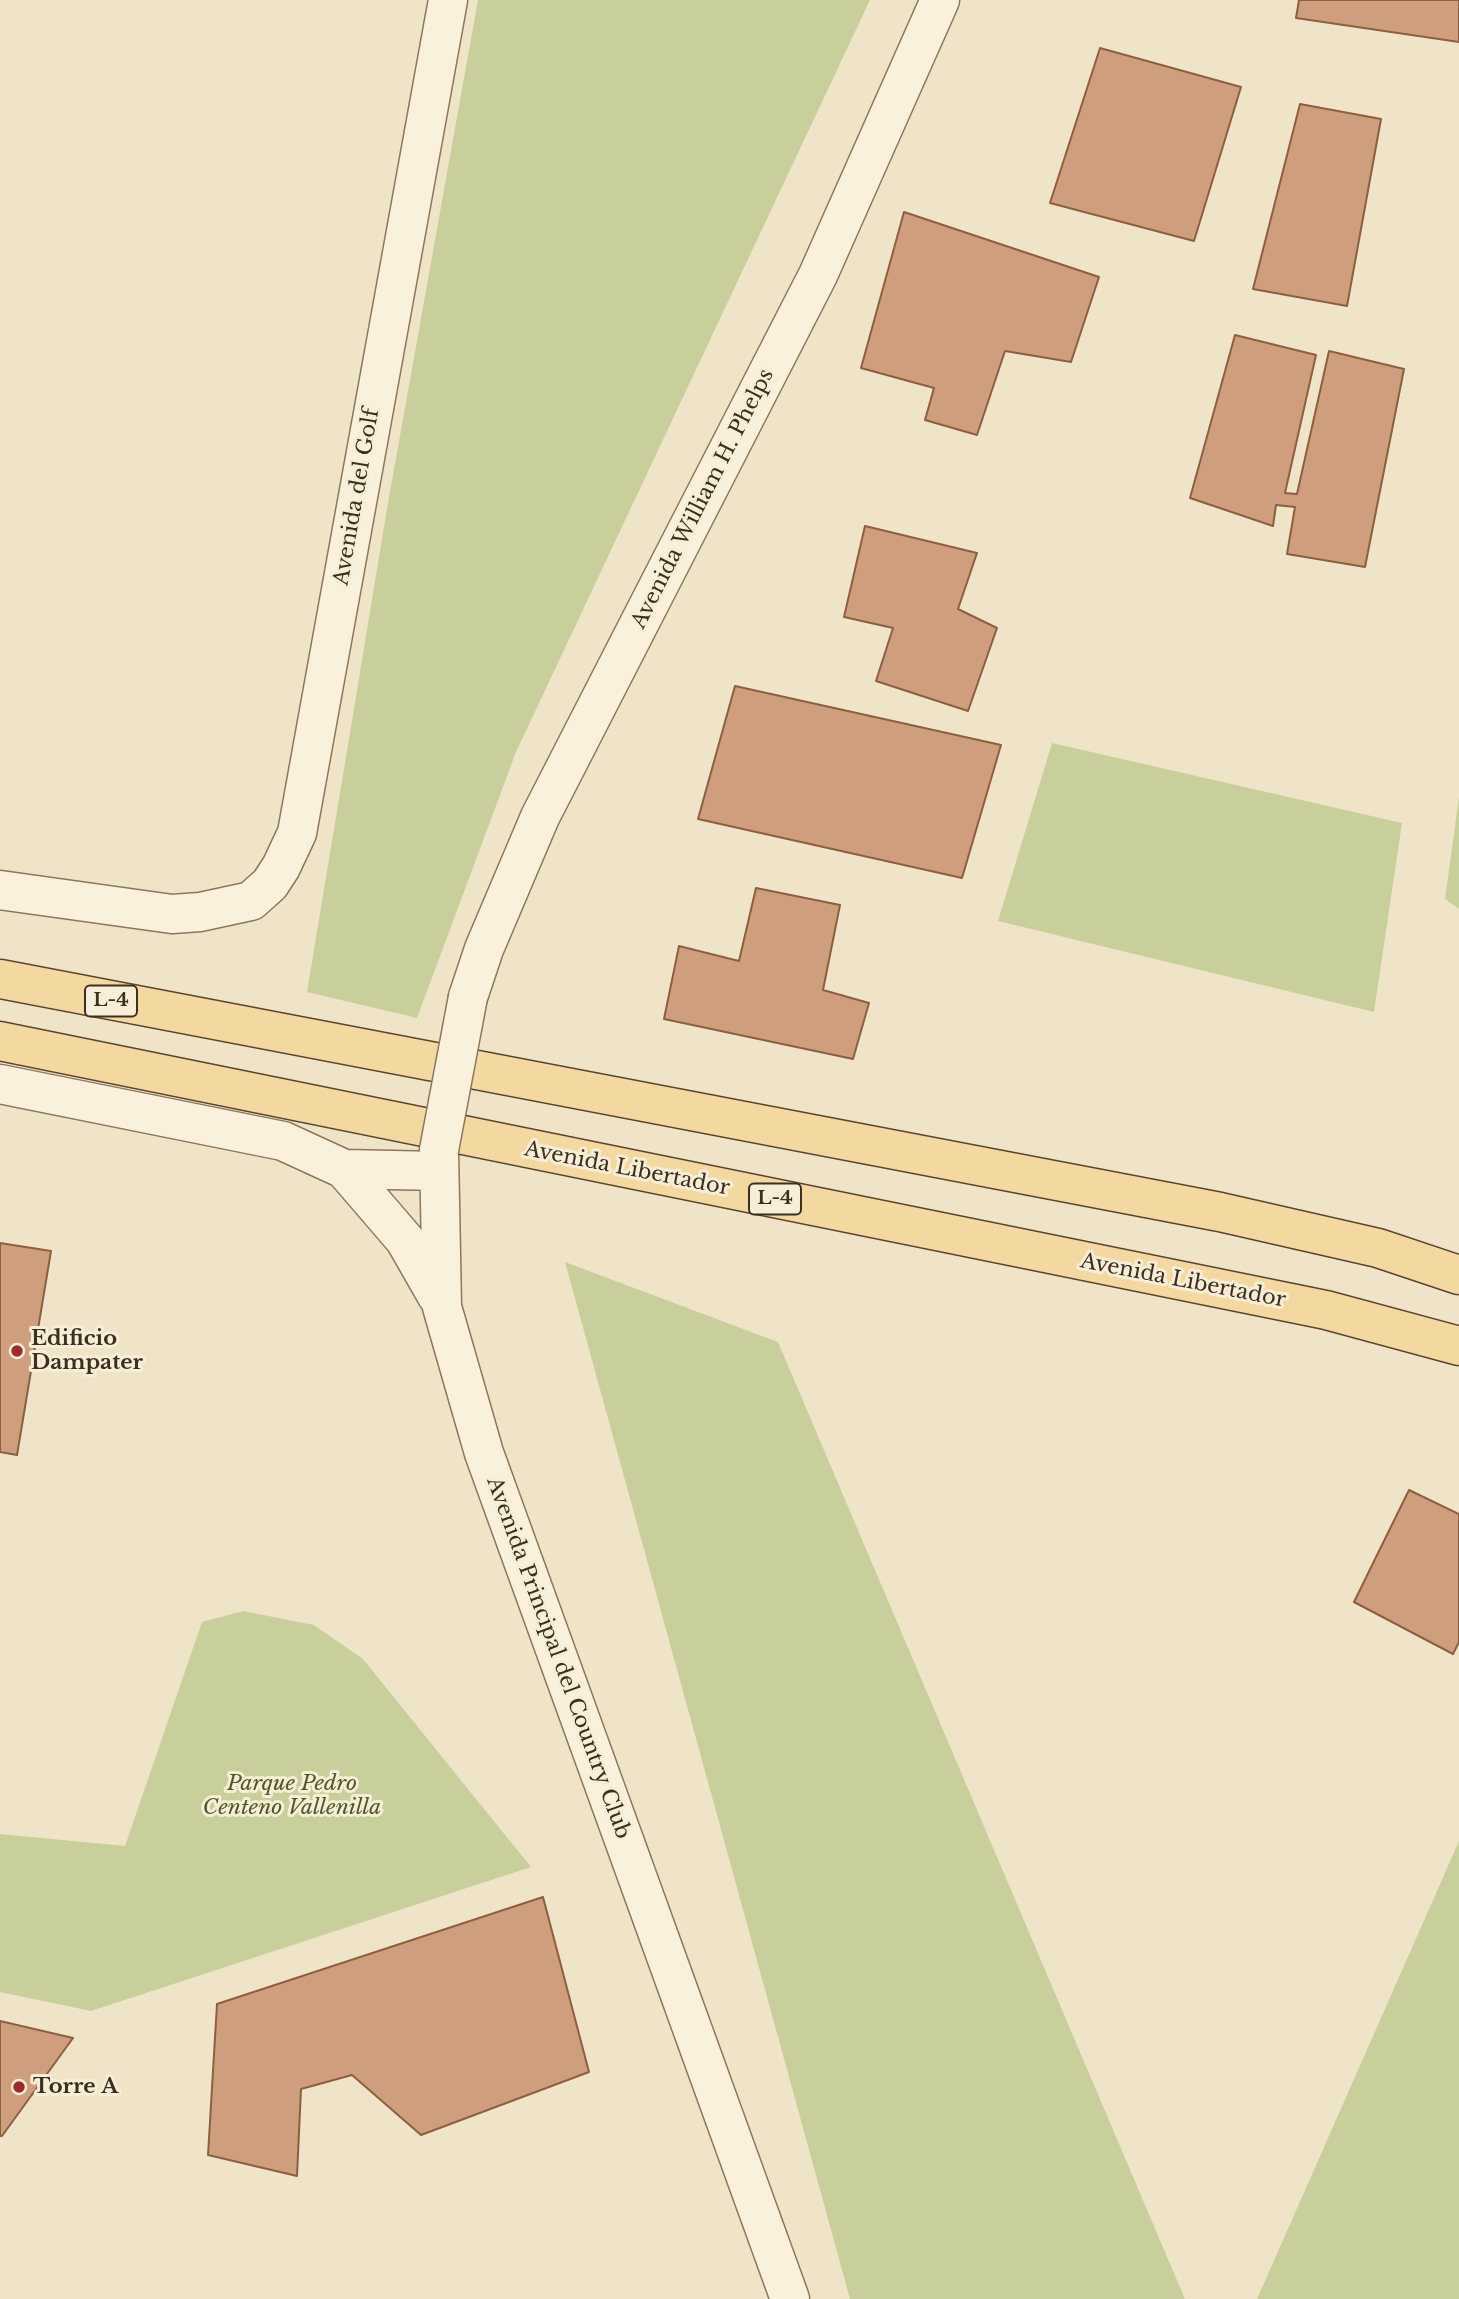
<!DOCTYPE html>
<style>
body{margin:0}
canvas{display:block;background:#f0e4c8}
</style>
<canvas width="1459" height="2299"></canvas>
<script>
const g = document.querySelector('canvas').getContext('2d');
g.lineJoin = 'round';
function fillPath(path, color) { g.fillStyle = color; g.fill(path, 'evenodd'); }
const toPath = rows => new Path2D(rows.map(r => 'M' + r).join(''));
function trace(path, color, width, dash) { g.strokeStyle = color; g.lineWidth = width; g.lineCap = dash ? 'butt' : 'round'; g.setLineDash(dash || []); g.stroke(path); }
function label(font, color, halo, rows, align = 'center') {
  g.font = font + ' "Libre Baskerville",serif'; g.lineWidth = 6; g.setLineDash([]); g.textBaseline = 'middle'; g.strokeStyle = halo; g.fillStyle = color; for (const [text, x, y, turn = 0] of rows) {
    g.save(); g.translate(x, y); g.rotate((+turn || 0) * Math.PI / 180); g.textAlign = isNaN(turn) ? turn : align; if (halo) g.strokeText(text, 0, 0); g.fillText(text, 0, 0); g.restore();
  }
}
fillPath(toPath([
 [478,0,870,0,516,752,417,1018,307,992,389,497],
 [1052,743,1402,823,1374,1012,998,921],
 [1459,797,1459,909,1445,899],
 [565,1262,778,1342,1185,2299,850,2299],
 [243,1611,314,1625,363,1659,531,1867,91,2011,0,1992,0,1834,125,1846,202,1622],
 [1459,1841,1459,2299,1257,2299]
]), '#c9cf9b');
const building = toPath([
 [1299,0,1459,0,1459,42,1296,18,1299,0],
 [1100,48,1241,87,1194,241,1050,203,1100,48],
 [1300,104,1381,119,1347,306,1253,289,1300,104],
 [904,212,1099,277,1071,362,1005,351,977,435,925,420,934,388,861,368,904,212],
 [1235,335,1316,355,1285,493,1297,494,1329,351,1404,369,1365,567,1287,554,1295,507,1276,505,1273,526,1190,498,1235,335],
 [865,526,977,553,958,609,997,628,968,711,876,681,893,628,844,617,865,526],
 [735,686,1001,745,962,878,698,819,735,686],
 [756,888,840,905,823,990,869,1003,853,1059,664,1019,679,946,739,961,756,888],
 [0,1243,51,1251,17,1455,0,1452,0,1243],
 [1409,1490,1459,1514,1459,1642,1453,1654,1354,1602,1409,1490],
 [543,1897,589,2072,421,2135,352,2075,301,2089,297,2176,208,2155,217,2004,543,1897],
 [0,2021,73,2038,2,2136,0,2136,0,2021]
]);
fillPath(building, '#cf9f7d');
trace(building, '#8d5f41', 2);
const minor = toPath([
 [0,890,172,914,200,912,251,901,270,884,281,867,297,833,448,0],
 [468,997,484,949,540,817,818,275,940,0],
 [0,1084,283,1141,344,1169,439,1171],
 [439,1150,442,1307,484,1453,790,2299],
 [344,1169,405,1240,437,1296]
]);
const primary = toPath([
 [0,979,1220,1212,1378,1248,1459,1275],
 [0,1041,1326,1310,1459,1346]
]);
trace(minor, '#8d765c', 41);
trace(primary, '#5b4430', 41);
trace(minor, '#faf1dc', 38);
trace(primary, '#f3d9a0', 38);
const minorBridge = toPath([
 [439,1150,468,997]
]);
trace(minorBridge, '#8d765c', 41, []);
trace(minorBridge, '#faf1dc', 38);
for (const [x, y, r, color] of [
 [17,1351,7,"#9e2a2b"],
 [19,2087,7,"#9e2a2b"]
]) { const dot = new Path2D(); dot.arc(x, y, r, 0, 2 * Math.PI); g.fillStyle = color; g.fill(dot); trace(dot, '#f7eed8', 2.5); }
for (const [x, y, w] of [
 [111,1001,52],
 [775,1199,52]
]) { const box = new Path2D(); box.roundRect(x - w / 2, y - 15.5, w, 31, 5); g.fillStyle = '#f7eed8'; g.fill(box); trace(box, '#3d2e20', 2); }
label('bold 19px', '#3d2e20', null, [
 ["L-4",111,1001],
 ["L-4",775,1199]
]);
label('21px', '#3d2e20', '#f7eed8', [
 ["Avenida del Golf",357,497,-80],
 ["Avenida William H. Phelps",703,499,-63],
 ["Avenida Libertador",627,1169,11],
 ["Avenida Libertador",1183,1281,11],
 ["Avenida Principal del Country Club",558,1658,70]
]);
label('bold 21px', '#3d2e20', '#f7eed8', [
 ["Edificio",31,1339],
 ["Dampater",31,1363],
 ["Torre A",33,2087]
], 'left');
label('italic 21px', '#4d5a26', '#f7eed8', [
 ["Parque Pedro",292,1784],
 ["Centeno Vallenilla",292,1808]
]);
</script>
